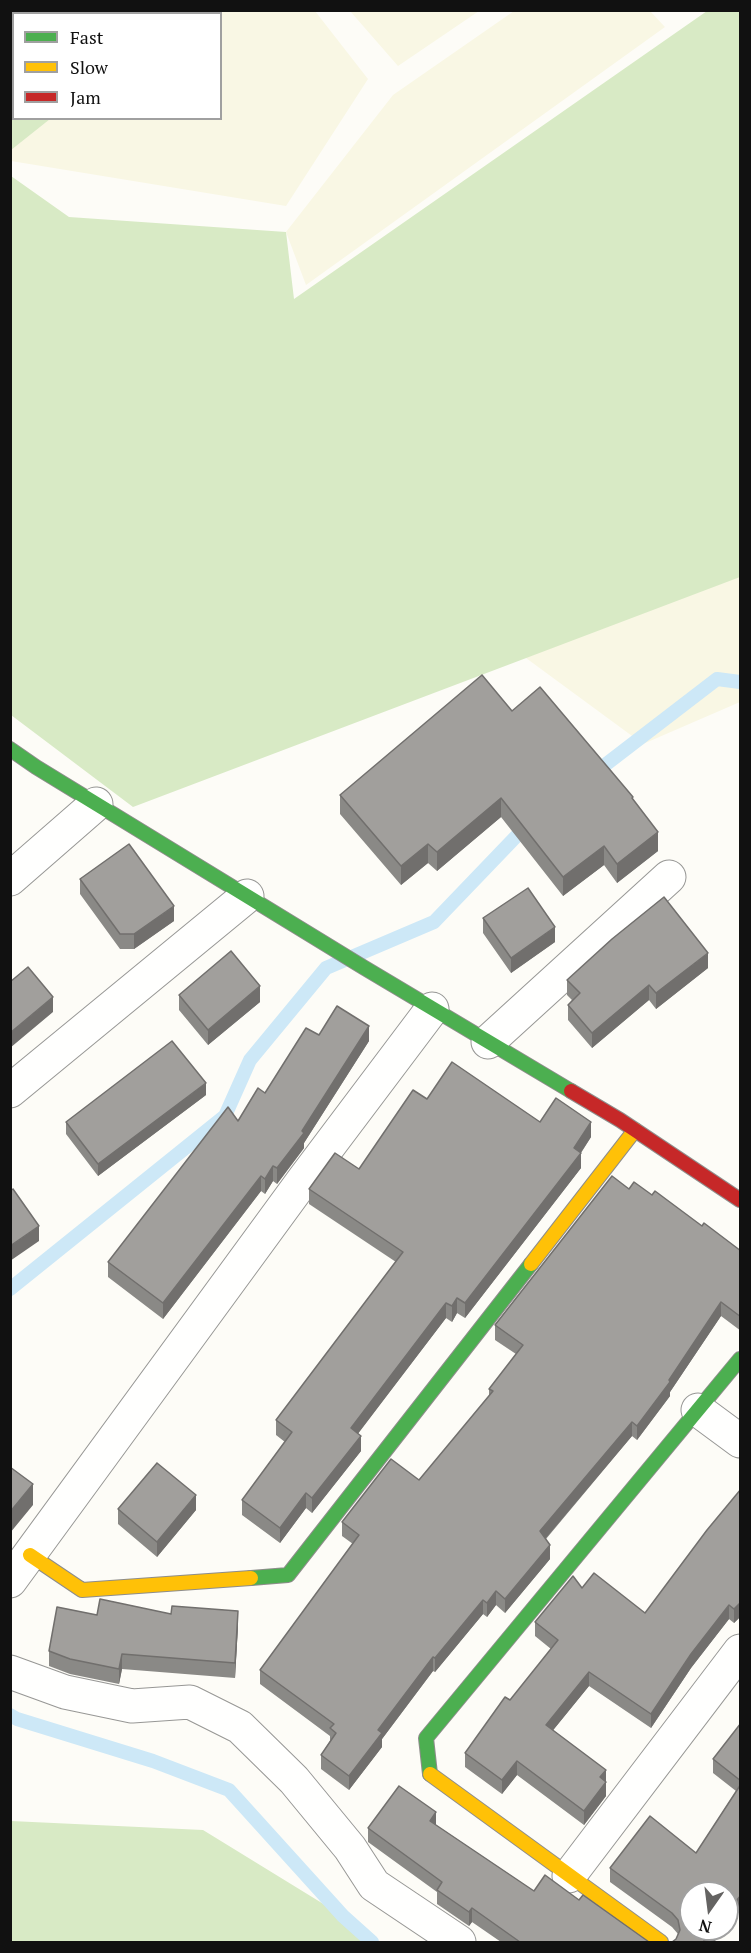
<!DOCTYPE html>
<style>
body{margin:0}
#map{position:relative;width:751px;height:1953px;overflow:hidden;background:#fdfcf7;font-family:"PT Serif",serif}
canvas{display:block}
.frame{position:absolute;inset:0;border:12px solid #111;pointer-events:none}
.legend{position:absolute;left:12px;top:12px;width:210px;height:108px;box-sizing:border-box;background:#fff;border:2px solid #a0a0a0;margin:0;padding:8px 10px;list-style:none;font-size:18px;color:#111}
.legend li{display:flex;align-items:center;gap:12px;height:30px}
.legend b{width:30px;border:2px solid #a0a0a0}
.north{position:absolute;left:679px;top:1881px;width:60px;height:60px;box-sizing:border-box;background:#fff;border:2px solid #a0a0a0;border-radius:50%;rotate:194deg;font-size:16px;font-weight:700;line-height:24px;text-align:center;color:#111}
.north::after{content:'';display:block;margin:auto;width:21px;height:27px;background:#646362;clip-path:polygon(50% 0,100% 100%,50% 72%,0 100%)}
</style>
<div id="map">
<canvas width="751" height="1953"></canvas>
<div class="frame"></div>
<ul class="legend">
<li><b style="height:8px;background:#4caf50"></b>Fast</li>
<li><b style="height:8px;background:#ffc107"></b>Slow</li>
<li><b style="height:8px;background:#c62828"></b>Jam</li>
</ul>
<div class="north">N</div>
</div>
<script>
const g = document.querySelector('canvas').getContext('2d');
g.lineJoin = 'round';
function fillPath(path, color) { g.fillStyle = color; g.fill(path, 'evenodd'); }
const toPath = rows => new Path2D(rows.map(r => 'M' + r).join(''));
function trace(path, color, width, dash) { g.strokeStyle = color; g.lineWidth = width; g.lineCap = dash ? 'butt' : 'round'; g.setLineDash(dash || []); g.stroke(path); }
fillPath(toPath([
 [157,11,315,11,368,79,286,206,11,161,10,132,27,119,220,118,220,14,153,13],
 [350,11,479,11,398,66],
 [514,11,650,11,665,27,306,285,286,232,393,95],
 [740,570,740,702,643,744,511,647]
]), '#f9f7e4');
fillPath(toPath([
 [11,10,186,10,186,11,182,14,14,14,14,118,50,119,11,150],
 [707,11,740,11,740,577,133,807,11,715,11,176,69,217,286,232,294,299],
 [11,1821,203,1830,343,1916,372,1942,11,1942]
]), '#d8eac5');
trace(toPath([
 [592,775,717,679,740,682],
 [10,1289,225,1116,250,1060,326,968,434,922,529,823],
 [10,1715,17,1719,153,1761,229,1790,343,1916,372,1942]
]), '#cde8f7', 14);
const street = toPath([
 [10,879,96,804],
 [488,1042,669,877],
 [10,1091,247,896],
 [698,1410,740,1441],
 [10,1581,304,1179,432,1009],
 [10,1672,65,1692,132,1706,190,1702,240,1727,294,1780,350,1848,374,1885,459,1942],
 [569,1876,740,1651]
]);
const fast = toPath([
 [10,749,36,767,363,967,571,1091],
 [251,1578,288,1575,531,1264],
 [430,1774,426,1738,740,1359]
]);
const slow = toPath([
 [531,1264,635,1130],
 [30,1555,82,1590,251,1578],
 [430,1774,661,1942]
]);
const jam = toPath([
 [571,1091,620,1120,740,1200]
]);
trace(street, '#979795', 35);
trace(fast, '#8e8d8b', 16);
trace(slow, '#8e8d8b', 16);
trace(jam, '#8e8d8b', 16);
trace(street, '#fffffe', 33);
trace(fast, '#4caf50', 14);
trace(slow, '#ffc107', 14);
trace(jam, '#c62828', 14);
fillPath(toPath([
 [512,711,633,800,658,851,617,883,604,865,563,896,501,817,437,871,428,863,401,885,340,814,340,795],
 [80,879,174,921,134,949,120,949,80,894],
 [483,918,555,942,511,973,483,933],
 [708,968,656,1009,649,1000,592,1048,568,1020,568,1005,572,1000,567,995,567,980],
 [179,995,260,1002,208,1045,179,1010],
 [319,1035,369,1041,304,1143,304,1148,277,1184,273,1181,265,1194,261,1191,163,1319,108,1277,108,1262,238,1121],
 [206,1095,98,1176,66,1134,66,1122],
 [427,1099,540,1122,591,1137,581,1153,581,1168,465,1318,457,1313,452,1322,446,1318,358,1433,361,1451,312,1513,306,1508,280,1543,242,1515,242,1500,285,1442,276,1435,276,1420,396,1262,309,1204,309,1189,359,1169],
 [629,1189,652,1195,741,1251,741,1331,721,1316,670,1392,670,1396,637,1440,632,1436,546,1539,550,1559,505,1613,496,1605,487,1617,483,1614,435,1672,433,1671,382,1739,382,1747,349,1790,321,1769,321,1755,330,1741,330,1736,260,1684,260,1670,353,1544,342,1536,342,1522,419,1480,489,1396,489,1389,516,1354,495,1340,495,1325],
 [741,1489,741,1616,734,1623,729,1619,691,1668,651,1728,589,1686,553,1730,606,1770,606,1796,584,1825,517,1775,502,1794,465,1767,465,1753,510,1700,551,1649,535,1636,535,1622,582,1588,645,1613],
 [118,1509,196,1510,157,1557,118,1524],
 [171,1614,238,1626,235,1678,122,1669,119,1684,70,1674,49,1666,49,1651,97,1615],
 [741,1723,741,1909,727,1926,727,1893,691,1929,725,1929,714,1942,672,1942,676,1939,678,1934,672,1927,610,1882,610,1868,696,1853,736,1791,713,1773,713,1759],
 [436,1825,534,1891,579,1900,649,1942,501,1942,472,1922,469,1926,437,1904,437,1892,368,1842,368,1828]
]), '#8a8986');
fillPath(toPath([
 [501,798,501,817,437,871,437,852],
 [658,832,658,851,617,883,617,864],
 [428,844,428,863,401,885,401,866],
 [604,846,604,865,563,896,563,877],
 [174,906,174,921,134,949,134,934],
 [555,927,555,942,511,973,511,958],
 [708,953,708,968,656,1009,656,993],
 [649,985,649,1000,592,1048,592,1033],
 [260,986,260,1002,208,1045,208,1030],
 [53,997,53,1012,10,1048,10,1033],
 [369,1026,369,1041,304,1143,304,1148,277,1184,277,1168,302,1131],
 [206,1083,206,1095,98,1176,98,1164],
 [591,1122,591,1137,576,1160,581,1153,581,1168,465,1318,465,1303],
 [273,1166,273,1181,265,1194,265,1179],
 [261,1176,261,1191,163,1319,163,1303],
 [39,1226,39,1241,10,1261,10,1246],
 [457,1298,457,1313,452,1322,452,1306],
 [721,1302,721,1316,670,1392,670,1396,637,1440,637,1426],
 [446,1303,446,1318,351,1443,351,1428],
 [632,1422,632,1436,540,1545,540,1531],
 [361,1436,361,1451,312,1513,312,1498],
 [33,1484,33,1505,10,1533,10,1512],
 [306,1493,306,1508,280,1543,280,1528],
 [196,1495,196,1510,157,1557,157,1542],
 [550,1545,550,1559,505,1613,505,1599],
 [496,1591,496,1605,487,1617,487,1603],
 [483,1600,483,1614,435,1672,435,1658],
 [741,1602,741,1616,734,1623,734,1609],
 [729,1605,729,1619,691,1668,651,1728,651,1714,691,1654],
 [238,1611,238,1626,235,1678,235,1663],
 [122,1654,122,1669,119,1684,119,1669],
 [433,1657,433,1671,382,1739,382,1747,349,1790,349,1776,378,1730],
 [589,1672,589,1686,546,1739,546,1725],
 [517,1761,517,1775,502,1794,502,1780],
 [606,1770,606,1796,584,1825,584,1811,600,1777],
 [436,1812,436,1827,430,1821],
 [741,1895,741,1909,727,1926,727,1912],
 [472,1908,472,1922,469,1926,469,1912],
 [714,1929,725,1929,714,1942,703,1942]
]), '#716f6d');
const building = toPath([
 [482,675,512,711,540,687,633,797,632,798,658,832,617,864,604,846,563,877,501,798,437,852,428,844,401,866,340,795,482,675],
 [129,844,174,906,134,934,120,934,80,879,129,844],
 [528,888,555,927,511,958,483,918,528,888],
 [664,897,708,953,656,993,649,985,592,1033,568,1005,580,993,567,980,612,939,664,897],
 [231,951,260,986,208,1030,179,995,231,951],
 [28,967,53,997,10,1033,10,982,28,967],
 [337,1006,369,1026,302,1131,304,1133,277,1168,273,1166,265,1179,261,1176,163,1303,108,1262,228,1107,238,1121,258,1088,265,1093,306,1028,319,1035,337,1006],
 [172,1041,206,1083,98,1164,66,1122,172,1041],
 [452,1062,540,1122,556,1098,591,1122,574,1148,581,1153,465,1303,457,1298,452,1306,446,1303,351,1428,361,1436,312,1498,306,1493,280,1528,242,1500,292,1432,276,1420,403,1252,309,1189,335,1153,359,1169,413,1090,427,1099,452,1062],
 [612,1176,629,1189,634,1182,652,1195,655,1191,702,1226,704,1223,741,1251,741,1317,721,1302,669,1380,670,1382,637,1426,632,1422,540,1531,550,1545,505,1599,496,1591,487,1603,483,1600,435,1658,433,1657,378,1730,382,1733,349,1776,321,1755,336,1733,330,1728,334,1724,260,1670,359,1535,342,1522,391,1459,419,1480,493,1391,489,1389,523,1345,495,1325,612,1176],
 [13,1189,39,1226,10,1246,10,1191,13,1189],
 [157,1463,196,1495,157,1542,118,1509,157,1463],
 [10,1467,33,1484,10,1512,10,1467],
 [741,1489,741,1602,734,1609,729,1605,691,1654,651,1714,589,1672,546,1725,606,1770,600,1777,606,1782,584,1811,517,1761,502,1780,465,1753,505,1697,510,1700,558,1640,535,1622,573,1576,582,1588,594,1573,645,1613,707,1530,741,1489],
 [100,1599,171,1614,172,1606,238,1611,235,1663,122,1654,119,1669,70,1659,49,1651,57,1607,97,1615,100,1599],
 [741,1723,741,1781,713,1759,741,1723],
 [741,1784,741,1895,727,1912,727,1893,691,1893,691,1929,714,1929,703,1942,672,1942,676,1939,680,1930,678,1920,672,1913,610,1868,650,1816,696,1853,741,1784],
 [399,1786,436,1812,430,1821,534,1891,545,1875,579,1900,583,1895,649,1942,520,1942,472,1908,469,1912,437,1890,442,1882,368,1828,399,1786]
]);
fillPath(building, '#a19f9c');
trace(building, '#716f6d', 1.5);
</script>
